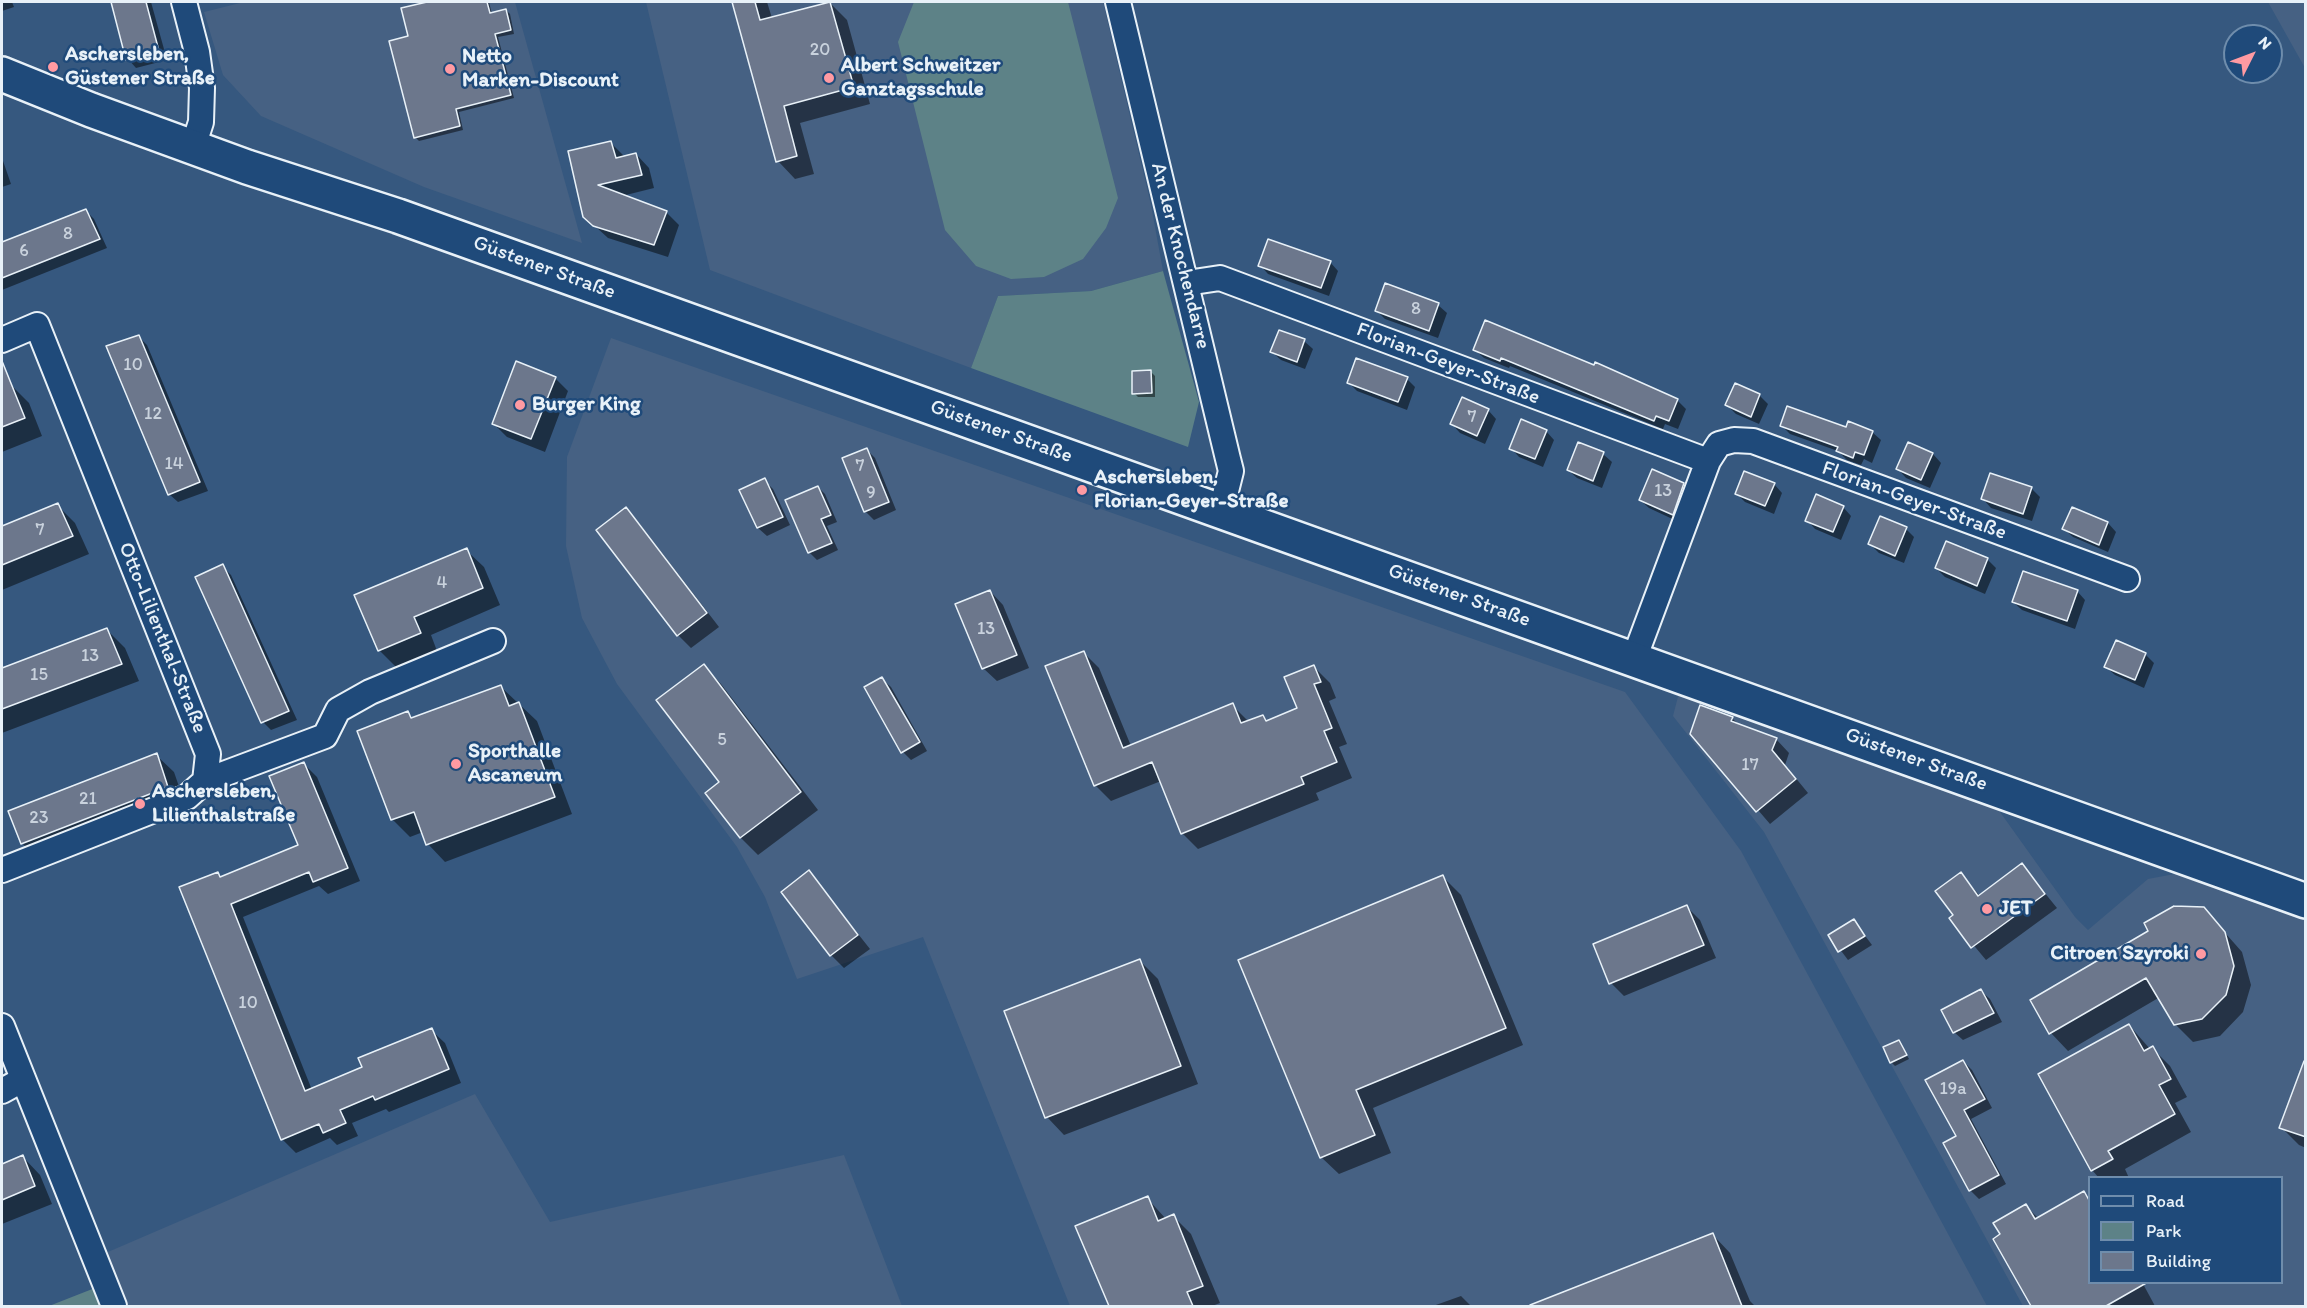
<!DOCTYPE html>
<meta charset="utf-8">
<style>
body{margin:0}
#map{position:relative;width:2307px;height:1308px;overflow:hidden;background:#36587f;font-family:Itim,sans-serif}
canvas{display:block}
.frame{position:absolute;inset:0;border:3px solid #e8f1f8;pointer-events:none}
.legend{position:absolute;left:2088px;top:1176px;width:195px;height:108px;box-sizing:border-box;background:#1f4a7a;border:2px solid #6f8dac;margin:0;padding:8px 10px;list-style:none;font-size:18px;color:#e8f1f8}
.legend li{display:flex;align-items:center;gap:12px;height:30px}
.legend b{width:30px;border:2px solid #6f8dac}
.north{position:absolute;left:2223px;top:24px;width:60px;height:60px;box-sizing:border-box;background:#1f4a7a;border:2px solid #6f8dac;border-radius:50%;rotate:48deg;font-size:16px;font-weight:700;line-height:24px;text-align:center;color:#e8f1f8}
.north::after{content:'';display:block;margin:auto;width:21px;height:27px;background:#ff9aa2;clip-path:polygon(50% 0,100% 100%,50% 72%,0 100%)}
</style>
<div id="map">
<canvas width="2307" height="1308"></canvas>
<div class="frame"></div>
<ul class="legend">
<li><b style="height:8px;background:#1f4a7a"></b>Road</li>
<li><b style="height:16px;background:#5d8287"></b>Park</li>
<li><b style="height:16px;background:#6c778c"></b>Building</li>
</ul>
<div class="north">N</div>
</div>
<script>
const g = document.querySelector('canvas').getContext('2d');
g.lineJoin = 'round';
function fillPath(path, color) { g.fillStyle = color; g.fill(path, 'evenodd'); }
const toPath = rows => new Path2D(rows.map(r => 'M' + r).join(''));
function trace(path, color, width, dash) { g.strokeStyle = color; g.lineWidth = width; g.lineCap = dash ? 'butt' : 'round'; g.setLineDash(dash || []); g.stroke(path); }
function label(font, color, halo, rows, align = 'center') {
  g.font = font + ' Itim,sans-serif'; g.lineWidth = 5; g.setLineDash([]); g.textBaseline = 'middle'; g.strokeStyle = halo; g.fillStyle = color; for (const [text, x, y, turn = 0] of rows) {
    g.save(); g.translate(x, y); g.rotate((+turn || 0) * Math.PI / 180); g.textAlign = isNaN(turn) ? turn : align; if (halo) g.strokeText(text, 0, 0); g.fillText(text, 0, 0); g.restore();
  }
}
fillPath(toPath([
 [244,2,515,2,582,243,424,187,261,116,223,75,204,12],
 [646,2,1103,2,1151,205,1163,271,1091,291,998,296,971,368,710,270],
 [2268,2,2305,2,2305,68],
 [611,338,1625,692,1741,851,1987,1306,1070,1306,923,937,797,979,765,897,737,847,617,684,582,618,566,546,567,457],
 [1680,689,1990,798,2075,917,2088,930,2148,879,2185,872,2305,917,2305,1306,2023,1306,1764,832,1673,716],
 [2090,1178,2282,1178,2282,1282,2090,1282],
 [475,1094,550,1222,844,1155,902,1306,115,1306,94,1258]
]), '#466183');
fillPath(toPath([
 [914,2,1068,2,1118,198,1106,228,1083,259,1044,277,1011,279,976,266,945,230,898,42],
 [1163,271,1199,402,1188,447,971,368,998,296,1091,291],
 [100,1286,108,1306,49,1306]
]), '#5d8287');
fillPath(toPath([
 [2,2,12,2,14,7,2,11],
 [112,2,151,2,167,60,136,68,128,59],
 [433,2,489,2,492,14,506,10,510,14,514,34,498,37,514,98,459,112,463,130,419,141,415,137,410,38,403,9],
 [734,2,767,2,772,18,830,3,847,20,870,104,800,123,814,174,795,179,778,161],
 [611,143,624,156,636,154,649,168,654,188,622,196,666,212,679,225,668,257,608,238,584,216],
 [2,158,11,184,2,187],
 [86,211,94,219,107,248,2,290,2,243],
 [1330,262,1338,271,1329,296,1268,274,1260,265],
 [1438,305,1447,313,1438,338,1385,319,1376,310],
 [138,336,147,345,208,491,178,502,169,494],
 [1304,341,1313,349,1305,369,1281,360,1272,352],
 [1475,350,1677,400,1686,409,1678,429,1665,424,1663,429,1510,366,1509,368,1484,358],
 [1151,372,1155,376,1155,397,1138,397,1134,393],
 [555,378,568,391,545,452,507,437,494,424],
 [1407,379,1415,387,1407,410,1357,391,1349,383],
 [11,385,29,403,42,436,2,452,2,389],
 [1759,395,1768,404,1759,424,1736,414,1727,405],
 [1488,410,1496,419,1485,444,1460,433,1452,424],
 [1782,426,1872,432,1881,440,1872,463,1864,459,1861,465,1847,460,1838,451,1790,434],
 [1546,431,1554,440,1543,467,1519,457,1511,448],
 [867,450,875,458,896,510,874,520,865,511],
 [1603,454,1612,462,1602,488,1577,478,1568,470],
 [1933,454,1941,463,1930,488,1906,478,1898,469],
 [1653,471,1684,484,1692,493,1681,523,1649,508,1640,500],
 [764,480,773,489,790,525,767,536,758,528,741,491],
 [1774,484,1782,493,1774,514,1745,502,1737,494],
 [818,487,825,494,837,522,827,526,838,550,817,560,810,553,787,500],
 [2031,488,2040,497,2032,521,1991,508,1983,499],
 [57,505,75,523,89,554,2,590,2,528],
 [1843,507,1851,516,1841,540,1815,529,1807,520],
 [2073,508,2108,523,2116,532,2108,552,2073,537,2064,529],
 [626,509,639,523,719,627,691,648,678,635],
 [1906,529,1914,537,1904,563,1879,553,1870,544],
 [466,550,484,567,500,605,431,635,437,651,397,668,379,650],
 [1987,559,1996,568,1985,594,1945,577,1936,568],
 [222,566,231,575,297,720,271,730,263,722],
 [990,591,1003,605,1029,668,997,681,983,668],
 [2077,591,2085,600,2075,629,2022,610,2013,602],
 [107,630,125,648,139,681,2,733,2,670],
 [1083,652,1099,668,1131,746,1232,705,1248,721,1263,717,1268,722,1299,709,1314,667,1330,683,1336,698,1329,701,1347,744,1339,747,1352,778,1316,793,1319,800,1198,849,1182,833,1161,781,1111,801,1095,785],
 [2145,654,2154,663,2144,688,2115,675,2106,667],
 [704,666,721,684,818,810,758,855,741,838,707,793,721,782],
 [882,679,891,687,927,751,911,760,903,752],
 [500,686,537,721,572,814,445,862,428,844,423,832,410,837,392,819,408,713,413,719],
 [1732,718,1741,727,1776,739,1789,753,1785,765,1808,793,1770,824,1692,733],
 [156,755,174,772,185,804,40,861,22,843],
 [304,764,317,777,360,881,328,894,319,886,243,917,312,1090,364,1068,431,1030,445,1043,461,1083,389,1112,386,1109,352,1123,358,1136,337,1145,330,1138,296,1153,282,1139,181,888,217,874,222,878,300,846],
 [2022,865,2057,908,1986,960,1951,918,1955,915,1961,874,1980,896],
 [809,872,870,949,844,968,831,955],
 [1443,877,1461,895,1523,1045,1373,1108,1391,1153,1339,1174,1321,1157],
 [1687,907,1700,920,1716,958,1624,996,1611,983],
 [2204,909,2242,952,2251,985,2243,1012,2220,1036,2193,1042,2175,1024,2160,997,2068,1051,2051,1033],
 [1854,921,1872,945,1848,960,1830,936],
 [1140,961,1158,979,1198,1084,1064,1135,1047,1117],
 [1981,991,1990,999,2002,1022,1963,1040,1954,1032],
 [2129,1025,2150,1049,2152,1048,2170,1066,2187,1097,2175,1103,2191,1132,2125,1169,2129,1178,2099,1178,2092,1170,2040,1075],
 [1899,1041,1909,1059,1895,1066,1891,1062],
 [1963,1061,1972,1070,1992,1108,1971,1119,2006,1184,1979,1199,1970,1190,1958,1137],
 [2306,1063,2306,1148,2299,1145,2281,1127],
 [23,1157,40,1175,52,1204,2,1224,2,1166],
 [2083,1193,2090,1200,2090,1282,2142,1282,2155,1306,2033,1306,1995,1239,2002,1235,2026,1206,2039,1219],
 [1147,1198,1166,1219,1173,1216,1191,1234,1220,1303,1212,1306,1110,1306,1077,1227],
 [1713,1235,1730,1253,1750,1301,1755,1306,1558,1306,1554,1297],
 [1461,1296,1471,1306,1433,1306]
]), '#0007');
const building = toPath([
 [111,2,146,2,159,51,126,60,111,2],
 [427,2,487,2,490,13,506,9,511,30,495,34,511,95,456,109,460,126,414,138,389,41,408,36,401,8,427,2],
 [732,2,755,2,760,20,830,2,854,87,784,106,797,156,776,162,732,2],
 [611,141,616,158,636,153,642,175,598,185,667,211,654,245,593,226,583,217,568,151,611,141],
 [86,209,100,239,2,278,2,242,86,209],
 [1268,239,1331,261,1321,288,1258,266,1268,239],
 [1385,283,1439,303,1429,331,1375,311,1385,283],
 [1485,320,1594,365,1595,362,1678,399,1669,421,1656,416,1654,421,1501,358,1500,361,1473,350,1485,320],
 [1279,330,1305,339,1297,362,1270,352,1279,330],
 [139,335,200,482,168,495,106,346,139,335],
 [1356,358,1408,377,1398,402,1347,383,1356,358],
 [2,361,25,418,2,427,2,361],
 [516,361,556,377,531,439,492,424,516,361],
 [1151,370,1152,393,1132,394,1132,371,1151,370],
 [1735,383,1760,394,1751,417,1725,405,1735,383],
 [1462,397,1489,409,1477,436,1450,424,1462,397],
 [1787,406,1846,427,1848,421,1873,431,1864,455,1855,452,1853,458,1836,451,1838,447,1780,426,1787,406],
 [1521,419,1547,430,1535,459,1509,449,1521,419],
 [1578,442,1604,452,1593,481,1567,470,1578,442],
 [1908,442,1933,453,1921,480,1896,469,1908,442],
 [867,448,889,502,864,512,842,458,867,448],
 [1652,469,1684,483,1673,515,1639,500,1652,469],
 [1744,471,1775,483,1765,506,1735,494,1744,471],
 [1990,473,2032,487,2023,514,1981,499,1990,473],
 [765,478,783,517,757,528,739,490,765,478],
 [818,486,831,515,821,519,832,543,808,553,785,500,818,486],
 [1816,494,1844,506,1833,532,1805,521,1816,494],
 [58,503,73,536,2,565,2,526,58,503],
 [626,507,707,613,677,636,596,530,626,507],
 [2072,507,2108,522,2099,545,2062,529,2072,507],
 [1880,516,1907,527,1895,556,1868,544,1880,516],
 [1946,541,1988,558,1977,586,1935,568,1946,541],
 [467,548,483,588,414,617,421,633,378,651,354,595,467,548],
 [223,564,289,711,261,723,195,577,223,564],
 [2023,571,2078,590,2067,621,2012,602,2023,571],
 [990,590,1017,655,982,669,955,604,990,590],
 [107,628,122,664,2,709,2,668,107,628],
 [2116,640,2146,653,2135,680,2104,667,2116,640],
 [1084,651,1123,748,1233,703,1241,723,1263,715,1266,721,1297,708,1284,677,1314,665,1321,682,1314,684,1332,728,1324,731,1337,762,1301,777,1304,784,1181,834,1152,762,1094,786,1045,666,1084,651],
 [704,664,801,792,740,838,705,793,719,782,656,700,704,664],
 [882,677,920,742,901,753,864,687,882,677],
 [501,685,509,706,519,702,555,797,426,845,414,812,391,820,357,731,408,711,411,718,501,685],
 [1700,705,1733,717,1731,721,1777,738,1772,750,1796,779,1756,812,1690,734,1700,705],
 [157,753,168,787,21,844,8,811,157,753],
 [304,762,348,868,313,882,309,872,231,904,305,1091,362,1067,358,1058,432,1028,449,1069,375,1100,373,1096,340,1110,346,1123,323,1133,319,1124,281,1140,179,887,218,872,220,877,298,845,269,776,304,762],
 [2022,863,2045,894,1971,948,1949,918,1953,915,1935,891,1961,872,1978,896,2022,863],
 [809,870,858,935,830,956,781,892,809,870],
 [1443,875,1506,1028,1356,1090,1375,1135,1320,1158,1238,960,1443,875],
 [1687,905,1704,945,1609,984,1593,944,1687,905],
 [2174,906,2204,907,2225,932,2234,966,2226,995,2202,1019,2174,1025,2146,978,2049,1034,2030,1000,2148,931,2144,923,2174,906],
 [1854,919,1865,936,1838,952,1828,935,1854,919],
 [1140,959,1181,1066,1045,1118,1004,1011,1140,959],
 [1981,989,1994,1013,1953,1033,1941,1010,1981,989],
 [2129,1024,2144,1051,2153,1046,2171,1079,2159,1085,2175,1114,2108,1151,2113,1159,2091,1171,2038,1074,2129,1024],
 [1899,1040,1907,1055,1890,1063,1883,1047,1899,1040],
 [1963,1060,1985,1099,1964,1110,1999,1175,1969,1191,1943,1143,1956,1136,1925,1080,1963,1060],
 [2304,1061,2306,1061,2306,1137,2279,1128,2304,1061],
 [23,1155,35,1186,2,1200,2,1164,23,1155],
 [2084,1191,2090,1202,2090,1282,2148,1282,2106,1306,2031,1306,1993,1239,2000,1234,1993,1223,2026,1204,2035,1219,2084,1191],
 [1148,1196,1158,1221,1174,1214,1203,1286,1187,1292,1193,1306,1109,1306,1075,1226,1148,1196],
 [1713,1233,1742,1306,1530,1306,1530,1305,1713,1233]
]);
fillPath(building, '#6c778c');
trace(building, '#e8f1f8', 1.5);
const minor = toPath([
 [184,2,197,52,202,88,201,122,193,147],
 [1118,2,1228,459,1231,471,1221,511],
 [1187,283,1220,278,1708,461,1719,444,1734,440,1753,441,2127,579],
 [2,340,37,325,208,754,205,781,187,797,2,870],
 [1634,659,1708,461],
 [205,781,325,736,338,710,370,692,493,641],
 [2,1026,114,1306],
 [2,1091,22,1080]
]);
const secondary = toPath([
 [2,74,91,110,247,167,398,216,2306,901]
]);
trace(minor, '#e8f1f8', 28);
trace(secondary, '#e8f1f8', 38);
trace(minor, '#1f4a7a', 24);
trace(secondary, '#1f4a7a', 33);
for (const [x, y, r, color] of [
 [53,67,6,"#ff9aa2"],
 [450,69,6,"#ff9aa2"],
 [829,78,6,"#ff9aa2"],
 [520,405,6,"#ff9aa2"],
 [1082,490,6,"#ff9aa2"],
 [456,764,6,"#ff9aa2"],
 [140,804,6,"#ff9aa2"],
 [1987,909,6,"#ff9aa2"],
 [2201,954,6,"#ff9aa2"]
]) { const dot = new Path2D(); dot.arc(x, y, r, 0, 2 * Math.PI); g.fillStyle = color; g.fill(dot); trace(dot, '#1f4a7a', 2); }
label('18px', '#c9d2dd', null, [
 ["20",820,50],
 ["8",68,234],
 ["6",24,251],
 ["8",1416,309],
 ["10",133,365],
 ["12",153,414],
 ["7",1472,417],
 ["14",174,464],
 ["7",860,466],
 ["13",1663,491],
 ["9",871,493],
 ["7",40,530],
 ["4",442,583],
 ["13",986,629],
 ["13",90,656],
 ["15",39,675],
 ["5",722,740],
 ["17",1750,765],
 ["21",88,799],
 ["23",39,818],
 ["10",248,1003],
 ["19a",1953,1089]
]);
label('bold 21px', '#e8f1f8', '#1f4a7a', [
 ["Aschersleben,",65,55],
 ["Güstener Straße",65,79],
 ["Netto",462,57],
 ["Marken-Discount",462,81],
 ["Albert Schweitzer",841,66],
 ["Ganztagsschule",841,90],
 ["Burger King",532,405],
 ["Aschersleben,",1094,478],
 ["Florian-Geyer-Straße",1094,502],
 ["Sporthalle",468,752],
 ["Ascaneum",468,776],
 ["Aschersleben,",152,792],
 ["Lilienthalstraße",152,816],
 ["JET",1999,909],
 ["Citroen Szyroki",2189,954,"right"]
], 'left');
label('21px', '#e8f1f8', '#1f4a7a', [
 ["An der Knochendarre",1180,256,76],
 ["Güstener Straße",544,268,20],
 ["Florian-Geyer-Straße",1448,364,21],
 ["Güstener Straße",1001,432,20],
 ["Florian-Geyer-Straße",1914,501,20],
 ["Güstener Straße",1459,596,20],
 ["Otto-Lilienthal-Straße",162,638,68],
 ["Güstener Straße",1916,760,20]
]);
</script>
